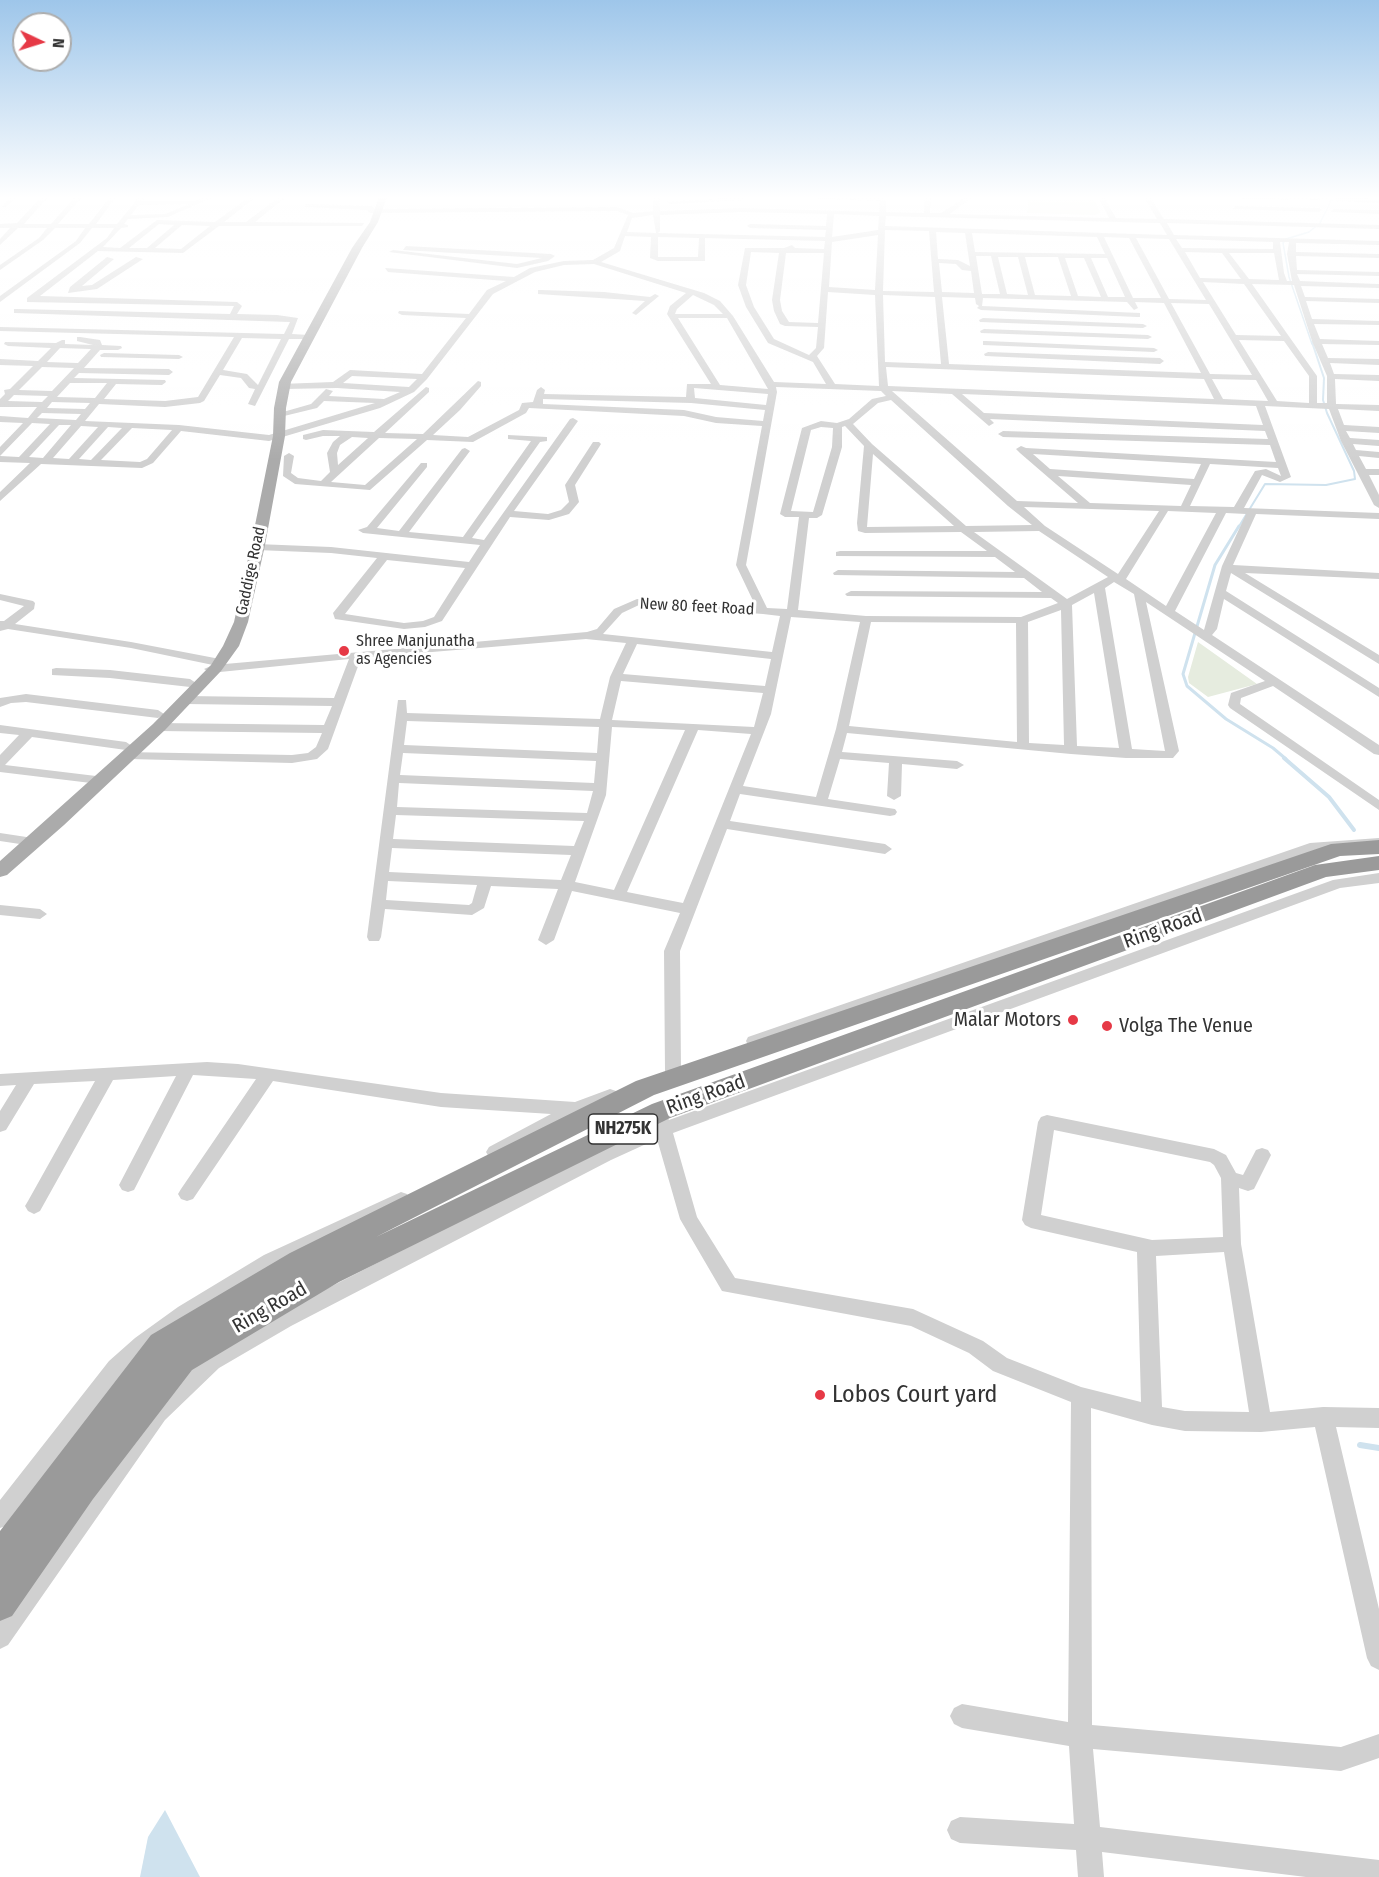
<!DOCTYPE html>
<style>
body{margin:0}
#map{position:relative;width:1379px;height:1877px;overflow:hidden;background:#fff;font-family:"Fira Sans Condensed",sans-serif}
canvas{display:block}
.north{position:absolute;left:12px;top:12px;width:60px;height:60px;box-sizing:border-box;background:#fff;border:2px solid #adadad;border-radius:50%;rotate:94deg;font-size:16px;font-weight:700;line-height:24px;text-align:center;color:#333}
.north::after{content:'';display:block;margin:auto;width:21px;height:27px;background:#e63946;clip-path:polygon(50% 0,100% 100%,50% 72%,0 100%)}
</style>
<div id="map">
<canvas width="1379" height="1877"></canvas>
<div class="north">N</div>
</div>
<script>
const g = document.querySelector('canvas').getContext('2d');
g.lineJoin = 'round';
function fillPath(path, color) { g.fillStyle = color; g.fill(path, 'evenodd'); }
const toPath = rows => new Path2D(rows.map(r => 'M' + r).join(''));
function trace(path, color, width, dash) { g.strokeStyle = color; g.lineWidth = width; g.lineCap = dash ? 'butt' : 'round'; g.setLineDash(dash || []); g.stroke(path); }
function label(font, color, halo, rows, align = 'center') {
  g.font = font + ' "Fira Sans Condensed",sans-serif'; g.lineWidth = 6; g.setLineDash([]); g.textBaseline = 'middle'; g.strokeStyle = halo; g.fillStyle = color; for (const [text, x, y, turn = 0] of rows) {
    g.save(); g.translate(x, y); g.rotate((+turn || 0) * Math.PI / 180); g.textAlign = isNaN(turn) ? turn : align; if (halo) g.strokeText(text, 0, 0); g.fillText(text, 0, 0); g.restore();
  }
}
fillPath(toPath([
 [1029,197,1093,197,1101,213,1095,215,1027,213],
 [1198,642,1257,684,1208,697,1189,683,1188,677]
]), '#e6ecdf');
fillPath(toPath([
 [165,1810,200,1877,140,1877,148,1837]
]), '#cfe2ee');
trace(toPath([
 [1312,344,1289,277,1283,243,1286,239,1309,232,1320,223,1333,197]
]), '#cfe2ee', 1.5);
trace(toPath([
 [1238,528,1265,484,1326,485,1355,479,1354,471,1327,413,1323,400,1324,378,1312,342]
]), '#cfe2ee', 2);
trace(toPath([
 [1239,526,1215,565,1183,674,1187,686,1226,719,1273,748,1286,759]
]), '#cfe2ee', 3);
trace(toPath([
 [1284,758,1329,797,1354,830]
]), '#cfe2ee', 4);
trace(toPath([
 [1360,1445,1379,1448]
]), '#cfe2ee', 6);
fillPath(toPath([
 [10,197,17,197,6,207,2,207,10,197],
 [41,197,48,197,24,224,51,224,75,197,82,197,58,224,89,224,110,197,116,197,96,224,117,224,139,197,145,197,142,201,195,201,205,197,214,197,168,217,128,219,124,224,128,225,128,227,121,228,103,247,120,248,157,220,215,222,249,197,256,197,224,222,246,222,279,197,286,197,255,222,364,223,362,226,219,226,183,253,98,251,40,296,237,302,242,306,237,314,277,315,298,318,292,334,309,335,313,337,309,339,289,339,255,406,248,404,255,389,249,388,241,378,220,375,204,401,200,403,165,407,99,404,85,421,179,425,269,435,375,403,324,401,317,408,280,417,276,414,311,404,326,389,333,391,329,396,384,399,400,392,337,388,284,389,280,386,281,384,333,382,350,370,422,374,466,318,402,315,398,313,399,311,469,314,487,290,506,281,388,272,385,268,514,277,530,268,564,261,593,260,614,248,628,215,617,211,370,213,367,210,304,207,306,204,372,206,375,209,617,207,633,213,653,211,653,197,659,197,660,211,742,208,879,212,880,201,789,197,886,197,886,212,924,213,925,197,931,197,930,213,941,213,966,197,973,197,950,214,1109,218,1098,197,1104,197,1116,218,1157,219,1144,197,1150,197,1164,219,1379,225,1379,229,1167,223,1174,235,1379,241,1379,245,1296,243,1296,252,1379,254,1379,258,1296,256,1297,270,1379,272,1379,276,1297,274,1300,281,1379,284,1379,288,1301,286,1305,297,1379,299,1379,303,1306,301,1312,319,1379,321,1379,325,1314,324,1320,339,1379,341,1379,345,1322,344,1328,358,1379,359,1379,365,1330,363,1334,374,1379,375,1379,381,1335,379,1336,404,1379,405,1379,411,1338,409,1344,425,1379,427,1379,433,1346,431,1350,438,1379,440,1379,446,1353,444,1356,450,1379,452,1379,458,1359,456,1366,469,1379,469,1379,475,1369,475,1379,495,1379,508,1374,505,1341,441,1329,409,1265,406,1291,477,1280,482,1262,475,1244,508,1379,513,1379,519,1256,514,1233,565,1379,573,1379,579,1245,573,1379,655,1379,664,1231,573,1226,591,1379,688,1379,697,1224,599,1217,629,1212,635,1379,745,1379,755,1374,754,1273,686,1241,698,1240,704,1379,800,1379,810,1230,708,1228,705,1231,693,1265,681,1146,602,1179,751,1173,758,1126,758,1071,754,847,733,842,752,957,761,964,765,957,769,902,764,901,796,894,800,887,796,889,763,840,759,828,799,895,809,897,812,895,815,890,816,740,794,730,821,885,844,892,849,885,854,727,829,680,951,681,1071,679,1075,673,1077,667,1075,665,1071,664,951,680,913,572,891,554,940,546,945,538,940,558,889,491,886,484,908,472,915,385,909,381,937,379,941,369,941,367,937,398,700,406,700,407,713,600,719,610,677,626,643,586,639,361,658,328,749,317,759,292,763,129,759,124,758,123,755,124,752,292,755,308,753,316,747,322,733,159,731,153,727,159,723,324,725,332,706,186,704,180,700,186,696,334,698,349,659,210,673,204,669,213,665,131,648,8,629,0,631,0,621,4,621,24,606,0,600,0,594,33,601,35,603,34,609,15,624,131,642,220,659,224,660,225,664,587,632,597,629,614,609,637,599,756,607,736,565,762,426,716,423,684,416,529,408,526,413,473,442,427,440,370,490,295,484,283,476,284,456,289,453,294,456,291,473,298,478,321,481,330,472,327,453,333,442,340,436,323,436,306,440,303,439,303,435,323,430,374,432,426,387,429,388,429,392,385,433,423,434,478,381,481,382,481,386,460,410,433,435,468,437,519,410,522,403,533,402,537,390,541,387,545,390,544,394,686,397,687,384,711,384,667,314,670,306,686,293,594,264,564,265,535,272,493,294,427,379,414,392,380,408,269,441,181,431,153,463,142,468,41,464,0,501,0,492,30,463,0,462,0,456,19,457,50,424,32,423,0,456,0,447,23,423,0,422,0,416,28,418,37,407,0,407,0,399,5,394,4,390,10,389,33,366,0,365,0,359,38,361,51,348,8,346,4,344,5,342,56,343,62,340,65,340,65,344,93,345,77,341,77,337,80,337,100,340,102,345,121,346,122,348,118,350,100,350,84,368,169,369,173,372,169,375,79,373,74,378,165,380,166,382,162,385,116,384,104,399,165,401,198,397,234,337,0,331,0,327,284,334,290,322,14,313,14,309,17,309,230,314,234,306,27,302,27,298,107,238,114,228,92,228,80,243,0,302,0,296,76,241,85,228,55,228,43,240,0,270,0,265,39,238,47,228,18,228,0,245,0,239,10,228,0,228,0,224,17,223,41,197],
 [189,204,165,214,131,215,139,205,189,204],
 [742,212,827,214,826,226,750,224,747,226,750,228,826,230,825,237,658,233,660,231,660,215,742,212],
 [834,214,879,216,878,230,832,237,834,214],
 [653,215,656,233,627,232,632,218,653,215],
 [886,216,1160,223,1167,235,885,226,886,216],
 [159,224,174,225,147,248,129,248,159,224],
 [182,225,210,226,181,249,155,248,182,225],
 [885,230,929,231,934,292,883,291,885,230],
 [936,232,965,233,970,266,958,260,938,259,936,232],
 [972,233,1097,237,1105,254,975,252,972,233],
 [878,235,875,290,829,287,832,242,878,235],
 [625,236,651,237,650,258,658,261,705,261,705,238,825,241,824,249,795,248,792,245,784,248,745,248,738,285,746,307,768,343,813,362,826,384,774,382,733,316,720,301,704,293,601,262,620,251,625,236],
 [658,237,699,238,698,257,658,257,658,237],
 [1104,237,1129,238,1161,298,1133,298,1104,237],
 [1136,238,1169,239,1206,300,1169,299,1136,238],
 [1176,239,1273,242,1273,249,1182,248,1176,239],
 [1280,242,1289,242,1287,254,1292,281,1287,281,1284,273,1280,242],
 [751,252,779,253,772,300,774,311,780,324,785,326,818,327,816,348,809,355,774,339,754,307,746,285,751,252],
 [1185,252,1222,253,1241,279,1200,278,1185,252],
 [786,253,824,253,818,323,789,322,782,311,780,300,786,253],
 [1229,253,1274,253,1279,280,1249,279,1229,253],
 [976,256,991,256,1000,294,982,294,976,256],
 [998,257,1018,257,1028,295,1007,294,998,257],
 [1025,257,1058,257,1071,296,1035,295,1025,257],
 [1065,258,1084,258,1101,297,1078,296,1065,258],
 [1091,258,1107,258,1125,297,1108,297,1091,258],
 [939,263,956,264,962,270,971,271,974,293,942,292,939,263],
 [1203,282,1244,284,1281,336,1236,335,1203,282],
 [1252,284,1294,285,1312,341,1327,376,1327,403,1317,403,1317,376,1252,284],
 [828,292,875,295,879,386,835,384,817,356,824,348,828,292],
 [693,295,714,305,723,314,675,314,677,309,693,295],
 [883,295,935,297,941,364,885,362,883,295],
 [942,297,975,298,976,304,979,306,977,308,981,310,1137,317,1140,317,1140,313,982,306,983,298,1127,302,1134,310,1138,308,1135,302,1164,303,1201,373,949,364,942,297],
 [1171,303,1209,304,1252,375,1210,374,1171,303],
 [678,318,727,318,768,389,720,385,678,318],
 [242,338,281,339,258,385,247,374,223,370,242,338],
 [1239,340,1284,341,1309,376,1309,403,1277,401,1239,340],
 [60,348,91,349,78,363,47,362,60,348],
 [42,367,74,368,52,391,19,390,42,367],
 [886,367,1204,379,1214,399,888,386,886,367],
 [352,376,417,379,409,387,343,383,352,376],
 [1212,379,1256,380,1268,401,1223,399,1212,379],
 [70,383,107,383,95,398,57,397,70,383],
 [776,387,881,391,886,396,872,399,849,419,837,423,821,421,802,428,780,514,785,517,799,517,787,609,767,608,746,565,777,392,776,387],
 [694,388,768,394,766,405,695,398,694,388],
 [892,391,952,394,989,426,994,423,990,419,1265,431,1268,439,1003,431,998,434,1003,437,1270,445,1276,462,1026,448,1021,446,1016,449,1020,453,1078,503,1017,501,892,391],
 [962,394,1256,406,1263,425,984,413,962,394],
 [14,395,48,396,42,402,8,401,14,395],
 [543,399,691,403,765,410,763,421,716,417,684,410,543,404,543,399],
 [891,400,1008,506,1032,525,966,526,872,444,853,424,878,403,891,400],
 [52,402,90,403,85,409,47,408,52,402],
 [42,413,81,414,76,420,37,418,42,413],
 [59,425,71,425,43,458,29,457,59,425],
 [81,426,98,427,69,459,53,458,81,426],
 [845,426,864,446,857,523,858,531,865,533,961,532,987,551,840,551,836,552,836,556,995,557,1015,572,838,570,833,573,834,575,1024,578,1042,592,851,591,845,594,847,596,1051,598,1058,603,1021,617,866,616,798,610,809,518,817,518,822,515,842,447,842,427,845,426],
 [108,427,122,428,91,460,79,459,108,427],
 [821,427,833,428,832,447,813,512,791,511,811,430,821,427],
 [132,428,172,430,147,459,140,462,101,460,132,428],
 [352,437,368,438,338,465,337,453,340,445,352,437],
 [379,438,417,439,365,485,331,482,379,438],
 [873,454,954,526,867,527,873,454],
 [1033,454,1201,464,1194,479,1050,469,1033,454],
 [1210,464,1278,468,1281,476,1266,469,1255,471,1234,507,1190,506,1210,464],
 [1058,476,1191,485,1181,506,1090,503,1058,476],
 [1024,507,1159,511,1118,574,1045,526,1024,507],
 [1168,511,1216,513,1166,606,1126,579,1168,511],
 [1226,513,1246,514,1222,566,1204,630,1175,611,1226,513],
 [1039,531,1108,577,1067,599,974,532,1039,531],
 [1114,582,1134,594,1165,751,1132,749,1105,588,1114,582],
 [1094,593,1119,748,1077,746,1072,605,1094,593],
 [639,605,763,614,780,616,772,652,603,634,622,613,639,605],
 [1061,610,1064,745,1029,743,1028,622,1061,610],
 [791,617,860,622,836,729,816,797,743,786,771,714,791,617],
 [871,622,1016,623,1017,742,849,726,871,622],
 [637,644,771,659,765,686,623,674,637,644],
 [621,681,763,693,754,727,612,720,621,681],
 [407,721,599,727,597,753,404,745,407,721],
 [612,727,685,730,614,890,575,882,606,795,612,727],
 [698,730,751,734,683,903,627,892,698,730],
 [403,753,596,761,594,783,400,775,403,753],
 [399,783,593,791,587,813,397,807,399,783],
 [396,815,584,821,574,846,393,839,396,815],
 [392,848,571,855,561,880,389,872,392,848],
 [388,881,477,885,472,903,469,905,386,900,388,881],
 [745,197,742,200,670,204,667,202,745,197],
 [1181,197,1328,197,1328,198,1325,200,1181,197],
 [1337,198,1379,199,1379,203,1335,201,1337,198],
 [1235,206,1319,208,1322,210,1319,212,1233,209,1235,206],
 [1333,209,1379,210,1379,214,1331,212,1333,209],
 [406,246,551,254,555,256,548,261,517,268,389,252,393,250,517,264,542,258,403,250,406,246],
 [107,257,114,259,82,286,92,285,136,257,143,259,97,289,68,293,70,287,107,257],
 [541,290,604,292,650,297,655,294,659,296,636,315,632,313,645,301,538,294,538,290,541,290],
 [983,318,1143,324,1147,326,1143,328,980,322,979,320,983,318],
 [984,329,1148,335,1152,337,1148,339,981,333,980,331,984,329],
 [986,341,1154,348,1158,350,1154,352,983,345,983,341,986,341],
 [988,352,1160,358,1164,361,1160,364,985,356,984,354,988,352],
 [104,353,179,355,183,357,179,359,101,357,100,355,104,353],
 [573,418,578,421,514,511,548,514,561,510,569,502,565,485,593,442,599,442,601,444,575,485,579,502,569,514,549,520,510,517,442,621,425,627,404,629,335,619,333,613,377,558,331,553,257,550,252,547,257,544,331,547,469,562,480,545,363,533,358,530,367,527,421,463,427,463,427,467,377,528,399,531,462,449,465,448,470,451,409,532,463,537,531,441,508,439,508,435,547,437,547,441,540,442,472,538,484,540,570,419,573,418],
 [387,560,465,568,434,617,423,621,404,623,345,614,387,560],
 [56,668,110,670,190,679,196,683,190,687,110,678,52,675,52,669,56,668],
 [26,694,158,710,164,714,158,718,26,702,11,703,0,707,0,698,26,694],
 [0,725,126,742,132,746,126,750,32,737,5,765,96,776,98,779,91,783,0,772,0,755,19,735,0,733,0,725],
 [0,833,33,838,40,842,33,846,0,841,0,833],
 [1379,838,1379,846,1316,850,760,1045,748,1045,746,1041,748,1037,1310,843,1379,838],
 [1379,873,1379,883,1340,888,673,1133,697,1217,735,1278,913,1309,983,1341,1007,1358,1081,1387,1141,1402,1137,1252,1031,1228,1025,1225,1022,1220,1038,1122,1041,1117,1047,1115,1214,1149,1226,1155,1236,1173,1243,1175,1256,1150,1262,1148,1268,1150,1271,1155,1254,1189,1248,1191,1239,1188,1241,1244,1270,1412,1323,1407,1379,1408,1379,1428,1336,1427,1379,1609,1379,1670,1371,1666,1367,1658,1315,1427,1261,1432,1185,1431,1152,1425,1091,1408,1092,1725,1341,1747,1379,1734,1379,1758,1341,1771,1093,1749,1100,1827,1379,1860,1379,1877,1306,1877,1102,1852,1104,1877,1078,1877,1076,1850,960,1843,951,1839,947,1830,951,1821,960,1817,1074,1824,1069,1746,962,1728,954,1724,950,1716,954,1708,962,1704,1068,1722,1071,1402,993,1371,969,1353,911,1326,722,1291,680,1219,657,1139,611,1160,291,1326,219,1368,165,1420,8,1645,0,1649,0,1617,151,1406,205,1356,277,1314,599,1150,653,1126,651,1119,654,1114,660,1112,666,1114,669,1120,1333,880,1379,873],
 [1054,1130,1210,1162,1214,1165,1221,1178,1223,1237,1152,1240,1041,1215,1054,1130],
 [1224,1252,1249,1412,1185,1411,1162,1407,1156,1256,1224,1252],
 [0,905,40,909,47,914,40,919,0,915,0,905],
 [207,1062,238,1064,441,1093,575,1102,610,1089,616,1091,618,1096,616,1101,582,1114,495,1159,489,1157,486,1152,489,1147,551,1114,441,1107,273,1081,193,1199,187,1201,181,1199,178,1194,181,1189,256,1079,193,1075,134,1190,128,1192,122,1190,119,1185,176,1076,113,1080,40,1211,34,1214,28,1211,25,1206,28,1201,95,1081,34,1084,6,1130,0,1132,0,1111,16,1085,0,1086,0,1074,207,1062],
 [401,1192,407,1194,410,1199,407,1204,278,1267,192,1319,149,1350,123,1373,8,1525,0,1528,0,1500,109,1361,135,1338,178,1307,264,1255,401,1192]
]), '#d0d0d0');
fillPath(toPath([
 [379,197,387,197,378,222,362,248,291,382,286,408,285,436,265,545,248,622,239,646,221,671,165,730,64,825,7,875,0,877,0,861,153,724,211,665,223,646,234,622,251,545,273,436,274,408,279,382,352,248,370,222,379,197]
]), '#ababab');
fillPath(toPath([
 [1379,840,1379,854,1340,856,654,1095,376,1237,652,1104,1315,865,1379,856,1379,870,1326,877,670,1118,339,1282,192,1370,93,1499,12,1616,0,1621,0,1531,151,1335,290,1253,636,1081,1331,844,1379,840]
]), '#9a9a9a');
const sky = g.createLinearGradient(0, 0, 0, 460);
sky.addColorStop(0, '#9ec6ea');
sky.addColorStop(0.43, '#fff');
sky.addColorStop(1, '#ffffff00');
g.fillStyle = sky;
g.fillRect(0, 0, 1379, 460);
for (const [x, y, r, color] of [
 [344,651,6,"#e63946"],
 [1073,1020,6,"#e63946"],
 [1107,1026,6,"#e63946"],
 [820,1395,6,"#e63946"]
]) { const dot = new Path2D(); dot.arc(x, y, r, 0, 2 * Math.PI); g.fillStyle = color; g.fill(dot); trace(dot, '#fff', 2); }
label('16px', '#333', '#fff', [
 ["Gaddige Road",251,571,-78],
 ["New 80 feet Road",697,607,3]
]);
label('16px', '#333', '#fff', [
 ["Shree Manjunatha",356,642],
 ["as Agencies",356,660]
], 'left');
for (const [x, y, w] of [
 [623,1129,69]
]) { const box = new Path2D(); box.roundRect(x - w / 2, y - 15, w, 30, 4.5); g.fillStyle = '#fff'; g.fill(box); trace(box, '#333', 1.5); }
label('bold 18px', '#333', null, [
 ["NH275K",623,1129]
]);
label('20px', '#333', '#fff', [
 ["Ring Road",1163,929,-20],
 ["Ring Road",706,1095,-20],
 ["Ring Road",270,1308,-30]
]);
label('20px', '#333', '#fff', [
 ["Malar Motors",1061,1020],
 ["Volga The Venue",1119,1026,"left"]
], 'right');
label('24px', '#333', '#fff', [
 ["Lobos Court yard",832,1395]
], 'left');
</script>
